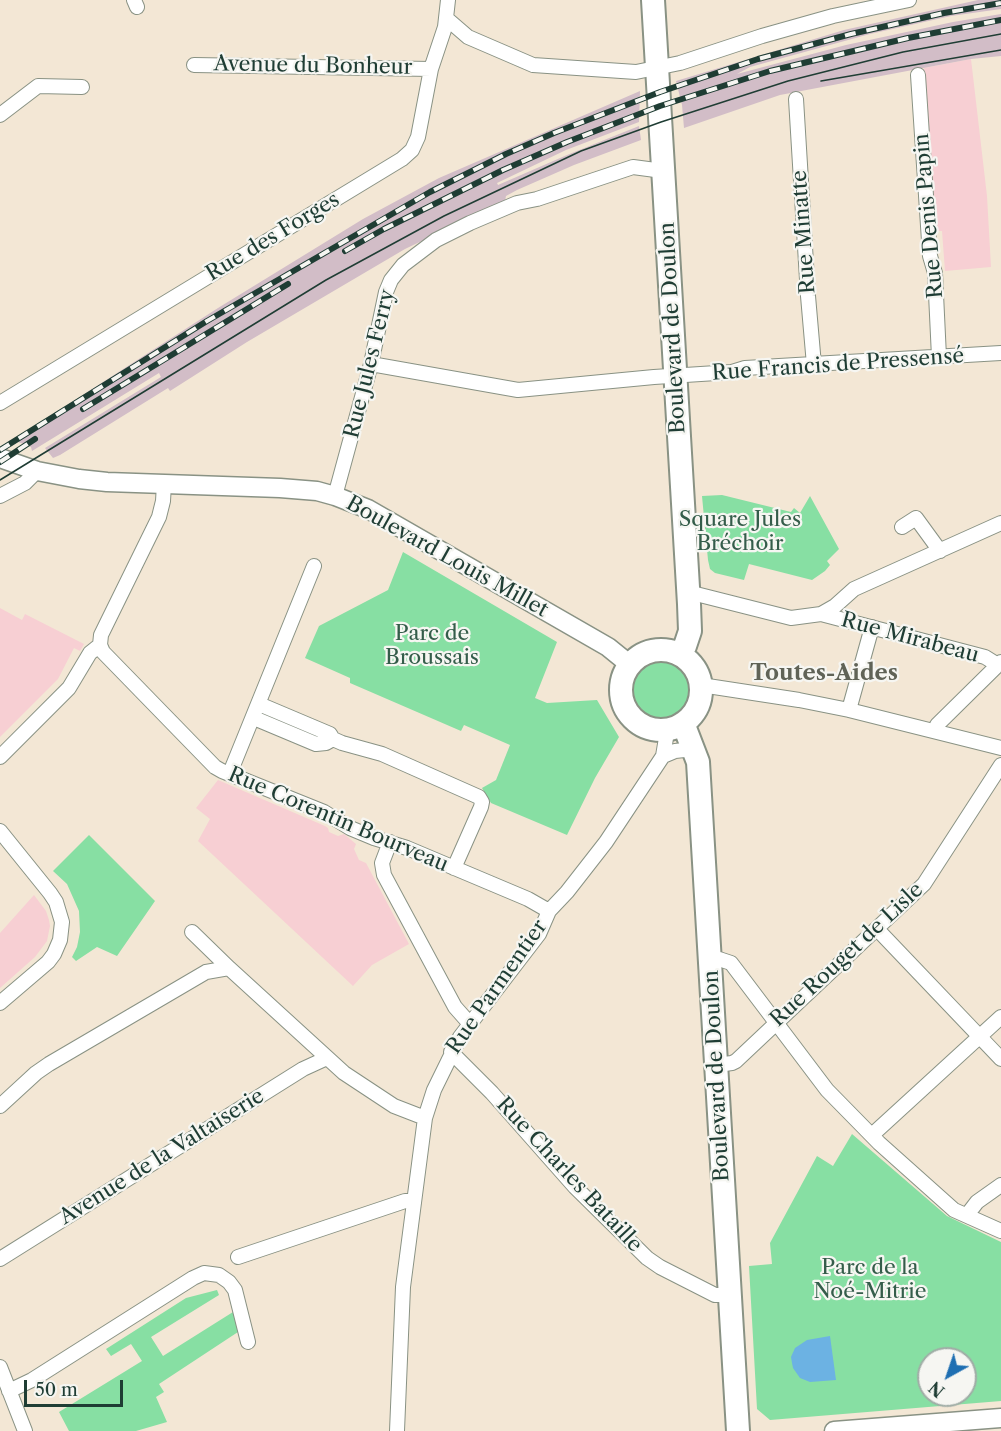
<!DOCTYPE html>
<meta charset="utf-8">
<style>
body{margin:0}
#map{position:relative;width:1001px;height:1431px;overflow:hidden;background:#f3e7d5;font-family:"Libre Caslon Text",serif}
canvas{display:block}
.north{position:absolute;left:917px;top:1347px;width:60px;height:60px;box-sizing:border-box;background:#f6f6f2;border:2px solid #a0aca6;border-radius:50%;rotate:220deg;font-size:16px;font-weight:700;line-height:24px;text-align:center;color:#1f3d34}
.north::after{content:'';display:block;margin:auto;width:21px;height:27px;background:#1f6fb2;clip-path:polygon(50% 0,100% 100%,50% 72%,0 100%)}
.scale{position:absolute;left:24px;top:1380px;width:99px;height:27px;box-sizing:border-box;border:3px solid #1f3d34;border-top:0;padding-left:8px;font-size:18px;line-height:21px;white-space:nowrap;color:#1f3d34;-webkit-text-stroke:4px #f6f6f2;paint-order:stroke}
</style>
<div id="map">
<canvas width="1001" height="1431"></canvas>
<div class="north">N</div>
<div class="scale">50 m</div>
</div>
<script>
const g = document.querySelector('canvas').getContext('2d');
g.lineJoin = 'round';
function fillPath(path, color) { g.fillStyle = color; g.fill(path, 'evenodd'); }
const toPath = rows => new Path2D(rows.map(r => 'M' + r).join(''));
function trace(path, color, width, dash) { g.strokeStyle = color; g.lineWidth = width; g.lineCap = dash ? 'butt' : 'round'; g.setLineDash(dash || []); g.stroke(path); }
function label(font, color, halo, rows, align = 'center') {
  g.font = font + ' "Libre Caslon Text",serif'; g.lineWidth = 4.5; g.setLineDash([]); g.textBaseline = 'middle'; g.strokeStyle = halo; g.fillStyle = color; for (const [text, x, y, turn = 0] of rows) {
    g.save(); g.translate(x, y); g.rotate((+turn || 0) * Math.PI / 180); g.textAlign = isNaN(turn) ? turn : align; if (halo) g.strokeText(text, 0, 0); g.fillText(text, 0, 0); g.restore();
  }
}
fillPath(toPath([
 [971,59,987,196,991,267,945,271,942,231,934,231,924,68],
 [0,608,22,620,25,614,84,644,80,651,74,648,58,679,0,737],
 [218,780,325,826,328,828,329,832,338,836,344,834,356,844,354,849,359,860,366,863,409,944,372,965,353,986,198,841,210,819,196,808],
 [34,895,46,911,49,920,50,926,47,941,35,957,0,988,0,933]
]), '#f7cfd3');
fillPath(toPath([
 [978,0,1001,0,1001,9,951,16,870,34,750,67,737,74,846,45,953,22,1001,14,1001,56,971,59,780,95,684,128,682,105,676,81,844,30],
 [640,91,639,122,566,150,497,183,498,185,567,155,639,126,641,140,574,165,517,190,506,196,505,201,405,249,247,342,170,391,168,388,60,455,53,458,45,448,161,377,159,373,32,451,31,447,13,440,218,308,363,219,439,178]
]), '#d2bdc7');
fillPath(toPath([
 [722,495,791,512,794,508,800,513,810,496,839,549,827,561,830,565,825,571,812,580,749,564,744,580,715,573,710,569,708,560,702,496],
 [403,552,557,642,535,698,547,703,597,700,619,737,595,778,567,835,491,803,482,788,496,780,510,745,464,725,461,731,350,683,350,678,305,658,319,626,388,590],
 '631 689a30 30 0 1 1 60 0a30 30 0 1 1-60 0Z',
 [89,835,155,901,117,956,97,947,76,961,72,957,77,947,80,932,79,911,67,884,53,871],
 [852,1134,947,1216,1001,1242,1001,1401,770,1420,757,1409,749,1266,772,1264,770,1243,817,1156,833,1166],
 [929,1359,965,1359,965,1395,929,1395],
 [217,1290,219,1295,151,1337,163,1356,233,1312,238,1327,238,1332,159,1384,164,1392,156,1397,167,1422,136,1431,69,1431,59,1412,142,1361,131,1344,111,1356,106,1349,186,1298]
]), '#87dfa3');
fillPath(toPath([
 [830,1336,836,1380,810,1382,800,1378,793,1368,792,1363,791,1357,795,1348,807,1340]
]), '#6cb2e3');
const minor = toPath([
 [134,0,137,7],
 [446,18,468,37,533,65,636,72,680,63,762,36,833,16,909,0],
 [194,65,431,69],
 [918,75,930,256,935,273,939,357],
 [796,99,808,296,814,365],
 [0,115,38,86,82,87],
 [371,364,518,390,654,377,732,372,745,368,1001,353],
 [0,403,402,159,412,150,418,137,431,69,445,27,448,0],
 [164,484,163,501,159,517,101,635,100,645,103,652,215,767,222,771,324,812,350,828,374,838,407,848,528,899,549,911],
 [0,496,25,483,37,471],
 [335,496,371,364,386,292,391,280,403,265,436,240,470,223,517,203,537,199,633,167,663,171],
 [902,527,916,518,940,551],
 [688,592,791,618,821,614,835,606,854,589,1001,523],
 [821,614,985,657,998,665],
 [701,685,799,700,849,710,1001,748],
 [259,704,330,734,333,739,342,743,382,754,479,797,482,802,481,807,454,868],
 [849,710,872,627],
 [254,718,316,744,326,743,333,739],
 [937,725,1001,662],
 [663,756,675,751,694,749],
 [0,757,69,688,90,653,100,645],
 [230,773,314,566],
 [0,831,50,893,56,902,62,922,60,940,54,954,48,962,0,1003],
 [390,842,382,863,384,875,455,1007,470,1024],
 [877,929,1001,1059],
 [192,932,229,968],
 [710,960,719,959,731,963,827,1090,879,1143,954,1210,1001,1231],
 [451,1052,492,1093,575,1187,647,1258,660,1267,715,1295,730,1295],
 [717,1065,732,1063,736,1061,924,884,1001,765],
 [0,1106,36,1073,49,1064,206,972,229,968,344,1073,394,1106,425,1118],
 [872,1135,1001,1017],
 [967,1215,977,1202,1001,1185],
 [238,1257,405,1201,413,1201],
 [0,1259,303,1069,327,1058],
 [0,1367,25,1431],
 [9,1391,32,1380,193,1278,204,1273,219,1275,229,1282,235,1290,248,1342],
 [397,1431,403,1287,425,1118,434,1090,460,1037,539,934,549,911,567,892,606,842,663,756,666,738,663,730]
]);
const tertiary = toPath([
 [0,458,37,471,79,479,107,482,280,488,317,491,335,496,368,509,608,647,629,664],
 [834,1431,1001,1418]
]);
const primary = toPath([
 [653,0,689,604,690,631,685,646,680,654],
 '621 690a40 40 0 1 1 80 0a40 40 0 1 1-80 0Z',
 [683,723,698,762,738,1431]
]);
trace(minor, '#899284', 16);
trace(tertiary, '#899284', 21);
trace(primary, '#899284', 26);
trace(minor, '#fff', 14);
trace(tertiary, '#fff', 18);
trace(primary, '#fff', 22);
trace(toPath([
 [821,81,1001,50],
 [0,480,326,280,444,216,581,151,661,122,788,81,903,52,1001,34]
]), '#1f3d34', 1.5);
const rail = toPath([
 [345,251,384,229,503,170,567,142,660,106,770,71,908,38,1001,20],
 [83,409,288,284],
 [0,450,207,321,430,192,506,154,554,133,660,92,758,59,851,34,944,13,1001,3],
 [0,462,35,439]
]);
trace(rail, '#1f3d34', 6);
trace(rail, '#f6f6f2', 4, [11]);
label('21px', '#1f3d34', '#f6f6f2', [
 ["Avenue du Bonheur",313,66,1],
 ["Rue Denis Papin",929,216,-95],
 ["Rue Minatte",804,232,-94],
 ["Rue des Forges",273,237,-31],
 ["Boulevard de Doulon",673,328,-93],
 ["Rue Jules Ferry",370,364,-76],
 ["Rue Francis de Pressensé",838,365,-4],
 ["Boulevard Louis Millet",447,557,29],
 ["Rue Mirabeau",910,638,15],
 ["Rue Corentin Bourveau",338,820,23],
 ["Rue Rouget de Lisle",847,955,-43],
 ["Rue Parmentier",497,987,-55],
 ["Boulevard de Doulon",717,1076,-93],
 ["Avenue de la Valtaiserie",162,1157,-32],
 ["Rue Charles Bataille",569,1175,47]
]);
label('21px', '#345d4a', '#f6f6f2', [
 ["Square Jules",740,520],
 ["Bréchoir",740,544],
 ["Parc de",432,634],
 ["Broussais",432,658],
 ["Parc de la",870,1268],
 ["Noé-Mitrie",870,1292]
]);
label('bold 22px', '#606357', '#f6f6f2', [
 ["Toutes-Aides",824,674]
]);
</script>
